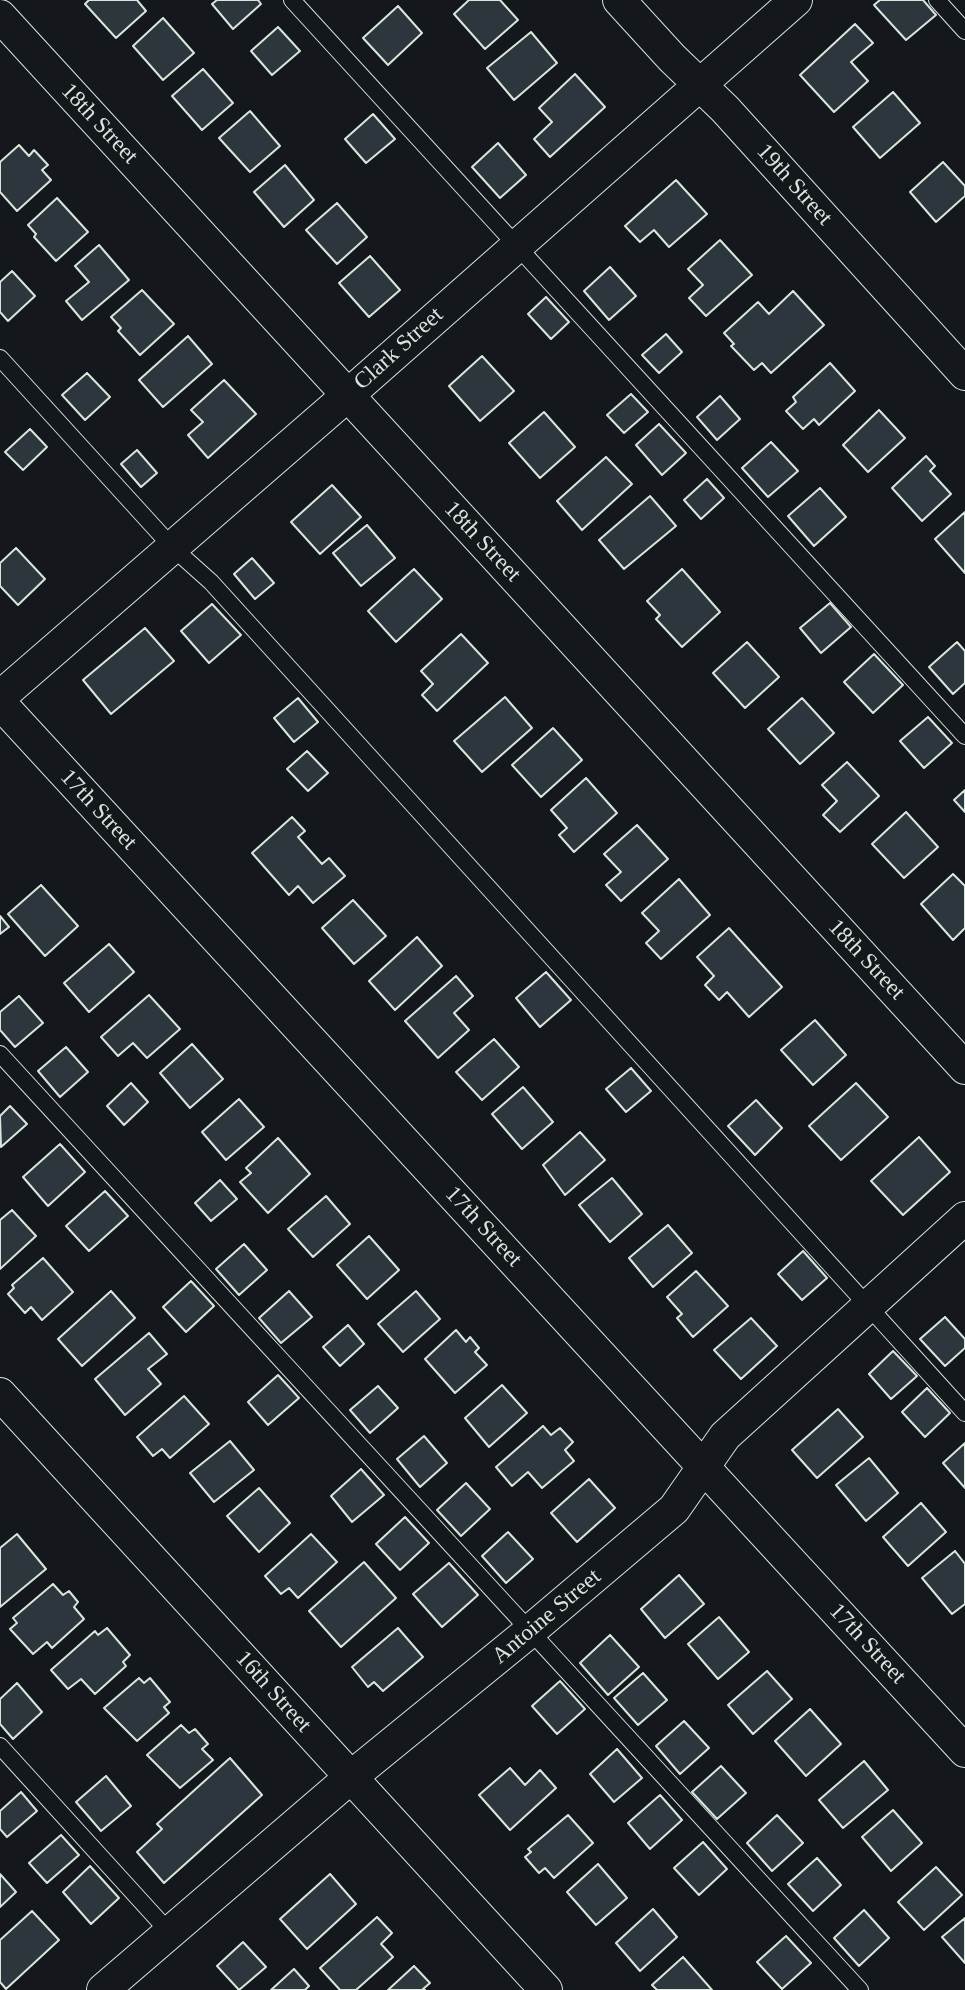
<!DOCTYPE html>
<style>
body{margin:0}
canvas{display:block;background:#14181c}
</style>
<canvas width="965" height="1990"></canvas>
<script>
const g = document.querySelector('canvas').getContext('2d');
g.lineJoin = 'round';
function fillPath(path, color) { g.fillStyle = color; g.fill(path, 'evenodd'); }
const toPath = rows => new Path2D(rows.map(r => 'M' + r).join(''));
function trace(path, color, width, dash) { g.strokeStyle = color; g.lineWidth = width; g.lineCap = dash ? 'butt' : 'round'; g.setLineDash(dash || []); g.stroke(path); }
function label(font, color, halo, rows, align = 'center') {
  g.font = font + ' "Times New Roman",serif'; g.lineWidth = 5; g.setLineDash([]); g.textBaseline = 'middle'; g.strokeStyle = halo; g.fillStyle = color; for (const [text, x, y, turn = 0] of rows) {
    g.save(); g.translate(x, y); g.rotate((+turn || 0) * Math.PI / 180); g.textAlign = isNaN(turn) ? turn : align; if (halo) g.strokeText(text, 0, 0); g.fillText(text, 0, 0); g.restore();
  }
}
const building = toPath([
 [89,0,137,0,146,11,116,38,85,4,89,0],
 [217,0,258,0,261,4,233,29,212,4,217,0],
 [469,0,500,0,518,20,485,49,454,14,469,0],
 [880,0,923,0,936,15,906,40,874,5,880,0],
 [398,6,422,33,388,65,363,38,398,6],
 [163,18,194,53,163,80,133,46,163,18],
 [855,24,873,43,851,62,868,81,834,112,800,75,855,24],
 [278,27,300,51,272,75,251,51,278,27],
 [531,32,557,63,514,100,487,68,531,32],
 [203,69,233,103,202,130,172,96,203,69],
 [575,74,605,107,550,157,534,139,552,122,539,108,575,74],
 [893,92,920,123,880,158,853,127,893,92],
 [250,111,280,146,250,172,219,138,250,111],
 [373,114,395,139,366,163,345,139,373,114],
 [498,143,526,175,500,198,472,167,498,143],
 [19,145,29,156,34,150,48,165,42,170,51,180,17,211,0,192,0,162,19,145],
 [943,162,965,186,965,196,936,222,910,192,943,162],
 [285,165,314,200,284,227,254,192,285,165],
 [676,180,707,214,669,247,654,230,640,242,625,226,676,180],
 [57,198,88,232,56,261,34,237,36,234,28,225,57,198],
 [337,203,367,237,337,264,306,230,337,203],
 [720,240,752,275,706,316,689,298,703,285,688,269,720,240],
 [99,245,129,280,82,320,66,301,89,282,75,266,99,245],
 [370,256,400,290,369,317,339,283,370,256],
 [610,267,636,296,609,320,584,291,610,267],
 [12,271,35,296,8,321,0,312,0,282,12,271],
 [142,290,174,324,140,355,118,331,121,328,111,317,142,290],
 [793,291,824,325,771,373,762,363,754,370,731,346,734,344,724,333,758,302,769,314,793,291],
 [546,297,569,322,551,339,528,314,546,297],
 [666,334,682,352,659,373,642,355,666,334],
 [188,336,212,364,163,407,139,380,188,336],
 [482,356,514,391,480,421,449,386,482,356],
 [830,363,855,391,819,425,814,419,803,429,786,411,796,402,793,397,830,363],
 [87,373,110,397,85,420,62,395,87,373],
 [224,380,256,414,208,458,188,435,203,422,191,410,224,380],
 [631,394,648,412,624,433,607,415,631,394],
 [720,396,740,419,717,440,697,417,720,396],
 [879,410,905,438,868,472,843,445,879,410],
 [544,412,575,447,540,478,509,443,544,412],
 [659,424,686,453,662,475,636,445,659,424],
 [30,429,47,447,23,470,5,452,30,429],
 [771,442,798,471,768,497,742,468,771,442],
 [137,450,157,473,141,487,121,464,137,450],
 [926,456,935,466,930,471,951,494,922,521,892,488,926,456],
 [606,457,632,484,582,530,557,501,606,457],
 [707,479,724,498,701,519,684,500,707,479],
 [332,485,361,517,320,554,291,522,332,485],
 [820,488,846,517,814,546,788,516,820,488],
 [650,496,676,526,624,569,599,540,650,496],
 [965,512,965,573,935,539,965,512],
 [367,525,395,558,361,586,333,553,367,525],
 [16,548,45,579,18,605,0,586,0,563,16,548],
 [252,558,274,583,255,599,234,574,252,558],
 [414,569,442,599,396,642,368,611,414,569],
 [682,569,720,612,682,647,656,619,660,615,647,601,682,569],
 [830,603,851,627,821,653,800,628,830,603],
 [212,604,241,635,209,663,181,631,212,604],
 [145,628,174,661,111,714,83,680,145,628],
 [461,634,488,663,437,711,422,695,433,684,421,671,461,634],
 [747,642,779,677,745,708,713,673,747,642],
 [957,642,965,651,965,683,953,694,929,667,957,642],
 [874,654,903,685,873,713,844,682,874,654],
 [505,697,532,728,482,772,454,741,505,697],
 [298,698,318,722,294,742,274,718,298,698],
 [802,698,834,733,800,764,768,729,802,698],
 [928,717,952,743,924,768,900,741,928,717],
 [553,728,582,760,541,797,512,765,553,728],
 [307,751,328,773,308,791,287,769,307,751],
 [847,762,879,796,840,832,823,815,837,801,822,785,847,762],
 [586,778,617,813,574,852,559,835,567,828,551,810,586,778],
 [965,790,965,812,954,800,965,790],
 [906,812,938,847,904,878,872,844,906,812],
 [292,817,305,831,298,837,322,864,329,858,345,876,313,903,298,886,289,895,252,853,292,817],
 [637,825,668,859,621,901,606,885,621,872,604,854,637,825],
 [953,874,965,886,965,928,953,940,921,904,953,874],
 [679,879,710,915,661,959,646,943,659,931,642,913,679,879],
 [41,885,78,926,45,956,8,914,41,885],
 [353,900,386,936,354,964,322,928,353,900],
 [0,916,9,927,0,934,0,916],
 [729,928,782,987,749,1017,727,992,719,1000,705,985,714,976,697,957,729,928],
 [417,937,442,966,395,1010,369,981,417,937],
 [109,944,134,972,89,1012,64,983,109,944],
 [546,972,571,1000,540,1027,516,998,546,972],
 [456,976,473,996,454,1013,469,1030,438,1058,405,1021,456,976],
 [149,995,180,1029,147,1058,133,1043,118,1056,101,1037,149,995],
 [19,996,43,1023,15,1047,0,1030,0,1012,19,996],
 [815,1020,846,1055,813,1085,781,1050,815,1020],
 [494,1039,519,1067,482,1100,456,1072,494,1039],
 [192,1044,223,1079,190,1108,160,1073,192,1044],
 [66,1047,88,1072,60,1097,38,1071,66,1047],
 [631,1068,651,1091,626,1112,606,1089,631,1068],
 [131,1083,148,1102,124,1125,107,1106,131,1083],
 [856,1083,888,1117,841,1160,809,1126,856,1083],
 [523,1087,553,1122,522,1149,492,1114,523,1087],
 [239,1099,264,1127,226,1160,202,1132,239,1099],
 [756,1100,782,1128,755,1155,728,1126,756,1100],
 [10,1106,27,1124,1,1147,0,1116,10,1106],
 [580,1132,605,1160,565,1195,543,1165,580,1132],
 [919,1137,950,1172,903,1215,871,1181,919,1137],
 [278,1138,310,1174,268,1213,240,1182,251,1173,246,1168,278,1138],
 [60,1144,85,1172,48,1206,23,1177,60,1144],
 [612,1178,642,1214,610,1242,579,1205,612,1178],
 [220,1180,237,1199,211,1221,195,1203,220,1180],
 [105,1191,128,1216,89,1251,66,1226,105,1191],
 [326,1196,350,1224,313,1257,288,1229,326,1196],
 [12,1210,36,1236,0,1269,0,1220,12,1210],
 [668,1225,692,1253,653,1287,629,1258,668,1225],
 [369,1236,399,1270,367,1299,337,1265,369,1236],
 [244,1244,267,1270,239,1295,216,1269,244,1244],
 [803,1251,827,1278,802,1300,778,1274,803,1251],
 [43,1258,73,1292,42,1320,31,1307,25,1313,8,1294,14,1288,12,1285,43,1258],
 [696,1271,728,1306,693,1337,677,1318,682,1314,667,1297,696,1271],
 [191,1281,214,1306,186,1332,163,1307,191,1281],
 [111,1291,135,1318,82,1366,58,1339,111,1291],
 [289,1291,312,1317,281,1343,259,1318,289,1291],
 [416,1291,440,1319,403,1352,378,1324,416,1291],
 [945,1317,965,1339,965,1348,945,1366,920,1339,945,1317],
 [751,1318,777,1346,741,1379,714,1350,751,1318],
 [348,1325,364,1344,340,1366,323,1347,348,1325],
 [456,1330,466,1342,470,1337,479,1348,475,1352,487,1365,455,1393,425,1359,456,1330],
 [149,1333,167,1354,148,1369,161,1384,125,1415,95,1379,149,1333],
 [893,1351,917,1376,891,1399,869,1374,893,1351],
 [278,1375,299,1398,268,1425,248,1402,278,1375],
 [502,1385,527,1413,489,1447,465,1418,502,1385],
 [378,1386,398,1408,370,1433,350,1410,378,1386],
 [927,1388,950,1413,925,1437,902,1412,927,1388],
 [184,1396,209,1424,170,1458,162,1449,153,1456,137,1437,184,1396],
 [838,1409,863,1437,817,1478,792,1450,838,1409],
 [543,1426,551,1435,560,1428,573,1442,565,1450,574,1461,542,1488,528,1472,512,1486,496,1467,543,1426],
 [424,1436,447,1463,420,1487,397,1459,424,1436],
 [230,1441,254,1470,214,1502,190,1473,230,1441],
 [965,1443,965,1488,943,1463,965,1443],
 [869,1458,898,1493,866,1521,836,1485,869,1458],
 [361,1469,384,1495,352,1522,331,1496,361,1469],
 [589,1479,615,1508,577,1542,551,1513,589,1479],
 [466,1483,490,1509,461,1536,437,1510,466,1483],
 [259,1488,290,1523,259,1552,227,1516,259,1488],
 [921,1503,946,1532,908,1566,883,1537,921,1503],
 [405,1517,429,1543,400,1570,376,1544,405,1517],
 [508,1532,533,1559,506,1583,482,1556,508,1532],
 [17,1534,46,1569,0,1607,0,1548,17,1534],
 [311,1534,337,1562,298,1598,289,1588,281,1594,265,1576,311,1534],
 [955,1551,965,1564,965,1604,952,1614,922,1578,955,1551],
 [364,1562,396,1598,341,1647,309,1611,364,1562],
 [449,1563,478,1595,442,1627,413,1594,449,1563],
 [679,1575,704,1604,665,1638,641,1609,679,1575],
 [53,1584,63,1595,69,1591,78,1602,74,1607,84,1619,52,1648,47,1642,33,1654,10,1629,17,1623,13,1618,53,1584],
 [719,1617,749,1652,718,1679,688,1644,719,1617],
 [107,1628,130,1655,123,1662,126,1666,95,1694,81,1679,68,1689,51,1670,95,1631,98,1635,107,1628],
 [398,1628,423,1657,383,1691,374,1682,368,1687,352,1667,398,1628],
 [610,1635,639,1667,608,1695,580,1663,610,1635],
 [767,1671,792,1699,753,1734,728,1705,767,1671],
 [643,1673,667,1700,638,1725,614,1698,643,1673],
 [139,1678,144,1683,150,1678,170,1702,164,1707,169,1713,137,1741,104,1708,139,1678],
 [560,1681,585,1709,557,1734,532,1706,560,1681],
 [17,1683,42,1712,13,1739,0,1724,0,1699,17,1683],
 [810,1709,841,1744,806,1776,775,1741,810,1709],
 [684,1721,709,1748,680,1774,656,1746,684,1721],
 [181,1725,189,1733,195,1729,208,1744,202,1749,213,1760,180,1788,147,1755,181,1725],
 [617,1749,642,1778,614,1802,590,1774,617,1749],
 [230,1758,262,1795,164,1883,137,1852,162,1829,157,1824,230,1758],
 [864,1761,888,1790,843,1828,819,1800,864,1761],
 [721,1766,746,1793,717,1819,692,1792,721,1766],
 [510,1768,525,1785,540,1770,556,1788,510,1830,479,1795,510,1768],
 [106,1776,131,1806,101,1831,76,1802,106,1776],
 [21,1792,37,1811,7,1837,0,1829,0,1811,21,1792],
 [660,1795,682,1820,650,1849,628,1823,660,1795],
 [893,1810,922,1843,891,1871,862,1837,893,1810],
 [568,1815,593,1843,554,1878,545,1868,539,1873,525,1857,531,1852,528,1849,568,1815],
 [777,1815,803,1843,772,1871,747,1843,777,1815],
 [61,1835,79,1855,47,1883,29,1863,61,1835],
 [703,1842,727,1869,699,1895,674,1868,703,1842],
 [817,1858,841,1885,813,1911,788,1884,817,1858],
 [598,1864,627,1898,596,1925,567,1892,598,1864],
 [90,1866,119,1898,91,1924,63,1892,90,1866],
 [936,1867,962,1895,924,1930,898,1902,936,1867],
 [0,1874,16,1892,0,1907,0,1874],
 [330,1874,356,1904,307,1949,280,1919,330,1874],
 [653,1909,677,1937,640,1971,616,1943,653,1909],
 [864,1910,889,1938,859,1966,834,1938,864,1910],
 [32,1911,59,1940,6,1989,0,1982,0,1940,32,1911],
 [377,1917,392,1933,381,1944,393,1957,356,1990,340,1990,320,1968,377,1917],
 [965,1918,965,1963,942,1937,965,1918],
 [786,1936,811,1963,782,1989,757,1962,786,1936],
 [243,1942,266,1967,239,1990,217,1966,243,1942],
 [683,1957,712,1990,657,1990,652,1985,683,1957],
 [414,1966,430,1983,423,1989,425,1990,388,1990,414,1966],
 [294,1969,309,1986,305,1990,271,1990,294,1969]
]);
fillPath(building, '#2c363c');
trace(building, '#d8e6dc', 2);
const lane = toPath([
 [292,0,965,736],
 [937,0,965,31],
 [0,358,173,548,211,582,965,1413],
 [0,1054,860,1990],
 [0,1746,170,1933]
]);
const street = toPath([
 [619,0,672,58,725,109,965,374],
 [0,16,965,1068],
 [0,697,348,395,796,0],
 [0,703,965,1751],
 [0,1394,546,1990],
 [103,1990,351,1777,530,1631,674,1509,725,1436,965,1218]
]);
trace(lane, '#d8e6dc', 18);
trace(street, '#d8e6dc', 34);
trace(lane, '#14181c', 16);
trace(street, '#14181c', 32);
label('23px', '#d8e6dc', '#14181c', [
 ["18th Street",99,124,47],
 ["19th Street",794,185,48],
 ["Clark Street",399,349,-42],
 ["18th Street",482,542,47],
 ["17th Street",98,810,47],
 ["18th Street",866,960,47],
 ["17th Street",483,1227,47],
 ["Antoine Street",547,1617,-40],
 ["17th Street",867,1644,47],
 ["16th Street",273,1692,48]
]);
</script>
